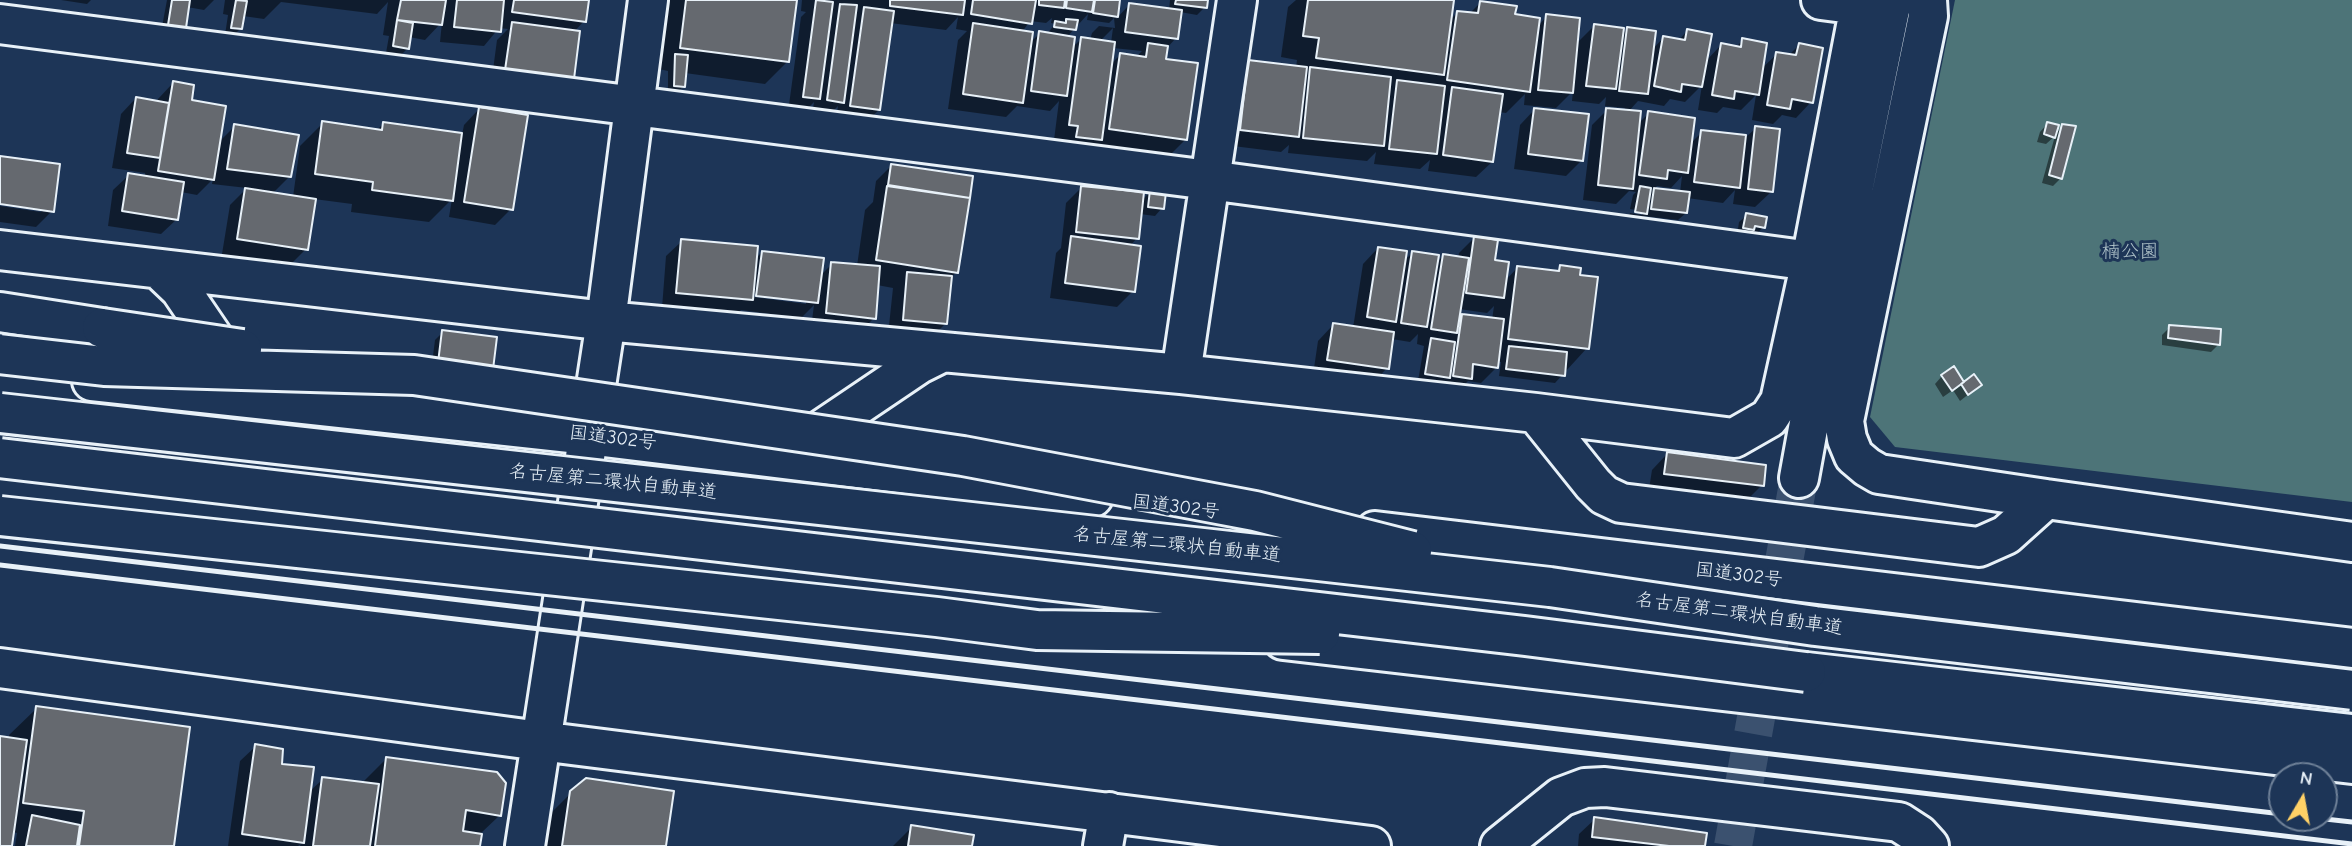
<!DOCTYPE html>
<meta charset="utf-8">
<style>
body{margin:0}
#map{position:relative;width:2352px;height:846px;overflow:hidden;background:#1d3557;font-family:"Comic Neue",sans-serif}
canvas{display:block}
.north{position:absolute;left:2268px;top:762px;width:70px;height:70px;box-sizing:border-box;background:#1d3557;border:2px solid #6e8097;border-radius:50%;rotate:10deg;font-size:19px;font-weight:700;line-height:28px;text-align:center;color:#e8f1f8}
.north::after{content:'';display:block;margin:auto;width:24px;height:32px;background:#ffd166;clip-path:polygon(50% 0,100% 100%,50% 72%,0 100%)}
</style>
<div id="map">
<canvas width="2352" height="846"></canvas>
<div class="north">N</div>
</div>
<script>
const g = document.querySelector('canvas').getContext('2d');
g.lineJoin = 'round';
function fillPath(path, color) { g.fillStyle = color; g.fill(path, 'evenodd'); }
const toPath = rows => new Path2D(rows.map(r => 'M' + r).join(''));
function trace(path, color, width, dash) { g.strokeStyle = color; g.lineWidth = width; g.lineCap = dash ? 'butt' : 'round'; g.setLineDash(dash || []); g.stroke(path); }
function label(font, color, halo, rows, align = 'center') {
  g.font = font + ' "Comic Neue","Klee One",sans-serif'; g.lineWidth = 6; g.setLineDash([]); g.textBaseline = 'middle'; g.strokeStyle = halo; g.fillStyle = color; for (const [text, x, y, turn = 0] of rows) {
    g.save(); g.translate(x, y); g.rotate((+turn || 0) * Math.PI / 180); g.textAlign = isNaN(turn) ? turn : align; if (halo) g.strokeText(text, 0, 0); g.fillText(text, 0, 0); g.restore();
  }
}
fillPath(toPath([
 [1955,0,2352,0,2352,502,1895,447,1870,417]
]), '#4d7478');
fillPath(toPath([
 [61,0,91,0,87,4],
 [167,0,214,0,204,10,187,7,184,27,177,35,161,32],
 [225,0,587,0,584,21,574,32,491,85,497,40,508,29,499,28,484,46,440,42,442,22,425,40,409,37,408,48,400,56,386,53,389,36,383,35,388,2,377,14,281,2,264,19,243,16,241,28,233,36,225,35,228,15,223,14],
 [668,0,796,0,787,62,765,84,685,73,684,86,676,93,668,93,668,71,659,69],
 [802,0,1119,0,1116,19,1129,5,1169,10,1170,0,1206,0,1205,7,1197,15,1180,12,1176,38,1166,49,1164,60,1186,139,1164,161,1062,152,1063,142,1054,140,1059,101,1050,111,1017,106,1006,117,948,109,958,40,967,31,956,29,958,17,946,30,890,23,879,110,863,125,836,121,838,106,827,117,812,115,814,102,802,114,788,112,801,17,806,12,801,11],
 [1088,14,1087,20,1109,23,1114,18,1115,28,1099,26,1092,33,1090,40,1081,39,1072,48,1067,37],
 [1052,18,1051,23,1055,24,1047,34,1040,33,1030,43,1022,32,1030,21,1046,23],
 [1113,28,1111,43,1100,41],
 [1113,48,1142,51,1136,57,1120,55,1111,64],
 [1296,0,1452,0,1449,21,1458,12,1469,14,1480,3,1537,27,1547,16,1576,44,1594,26,1621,35,1627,29,1652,50,1663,38,1678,41,1687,31,1705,62,1721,45,1735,48,1743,40,1761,69,1777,54,1788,56,1799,45,1811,102,1796,118,1782,115,1773,124,1752,120,1756,95,1741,110,1723,107,1717,113,1698,110,1702,85,1685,102,1670,99,1664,106,1638,101,1628,112,1638,124,1649,113,1690,144,1702,132,1746,137,1756,128,1771,192,1755,207,1733,204,1735,190,1723,203,1687,198,1686,213,1678,220,1643,216,1638,221,1628,219,1630,213,1642,215,1642,211,1630,209,1633,195,1636,192,1629,191,1616,204,1583,200,1592,125,1607,110,1624,111,1625,108,1605,106,1606,97,1599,104,1572,101,1573,91,1556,108,1524,105,1525,94,1506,113,1498,112,1492,162,1476,177,1428,171,1430,160,1420,169,1374,164,1376,152,1367,161,1288,153,1289,145,1281,152,1225,145,1234,78,1249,62,1296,68,1297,60,1281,57,1288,7],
 [1682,176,1680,193,1654,189,1657,186,1671,188],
 [173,83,219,142,235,126,290,176,272,194,293,197,300,146,323,123,376,131,384,123,462,135,464,125,479,109,511,209,495,225,449,217,452,199,429,222,351,212,352,204,314,199,306,249,290,265,222,254,230,205,247,188,212,184,213,179,197,195,181,192,177,219,161,234,108,226,113,190,129,175,145,177,145,173,112,168,121,114,136,98,157,102,158,99],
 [1535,109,1582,160,1566,176,1514,169,1520,125],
 [2047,124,2054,135,2063,126,2061,178,2053,186,2042,183,2055,136,2046,144,2037,142,2040,132],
 [0,158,52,211,36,227,0,222,0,206,41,212,41,209,0,203],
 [891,166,971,177,957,272,950,278,946,323,930,339,888,335,893,288,877,285,874,318,859,333,811,328,814,305,801,318,741,310,736,315,662,308,666,256,682,241,755,259,762,252,820,276,832,264,857,266,865,210,873,202,876,181],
 [747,293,806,300,806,304,747,296],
 [1082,187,1141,201,1151,191,1162,208,1155,216,1140,214,1137,238,1130,246,1133,291,1117,307,1050,298,1056,253,1061,248,1066,203],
 [1747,215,1763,227,1756,235,1737,236,1739,222],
 [1474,238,1505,281,1518,267,1555,272,1561,267,1587,348,1555,383,1499,376,1501,362,1497,362,1497,367,1481,383,1468,381,1455,394,1418,381,1424,346,1417,344,1418,334,1410,342,1392,339,1387,368,1372,384,1313,375,1318,341,1333,325,1353,328,1363,264,1378,248,1403,262,1412,253,1435,264,1443,256,1458,258,1459,253],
 [1494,306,1492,320,1462,316,1457,321,1459,309,1487,313],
 [2170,327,2219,344,2211,352,2162,345,2162,335],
 [443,332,495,338,425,419,435,340],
 [1942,376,1964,384,1980,385,1960,401,1953,390,1943,397,1935,384],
 [1667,454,1762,485,1746,501,1649,489,1652,470],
 [37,708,172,846,15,846,17,833,13,832,11,846,0,846,0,738,9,739,9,735],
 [256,746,309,792,323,779,364,784,364,781,386,759,499,816,480,834,478,846,300,846,301,844,298,846,228,846,240,761],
 [572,792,665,846,544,846,549,815],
 [1595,819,1703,846,1578,846,1579,834],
 [912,827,971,846,893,846]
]), '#0007');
const building = toPath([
 [172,0,190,0,186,28,168,25,172,0],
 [236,0,247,1,242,29,231,28,236,0],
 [401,0,446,0,442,25,397,20,401,0],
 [457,0,504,0,501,32,454,27,457,0],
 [514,0,589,0,586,22,512,12,514,0],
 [686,0,797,0,789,62,680,48,686,0],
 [816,0,833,2,820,99,803,97,816,0],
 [890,0,965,0,963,15,890,6,890,0],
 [973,0,1036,0,1032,24,971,14,973,0],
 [1039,0,1065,0,1064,8,1039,5,1039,0],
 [1067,0,1094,0,1092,12,1066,8,1067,0],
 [1095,0,1120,0,1118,17,1093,13,1095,0],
 [1176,0,1208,0,1207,8,1175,4,1176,0],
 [1308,0,1454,0,1444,75,1316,58,1319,38,1303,36,1308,0],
 [1480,1,1517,6,1515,14,1540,18,1530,92,1447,80,1457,11,1478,13,1480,1],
 [1129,3,1182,10,1178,39,1125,32,1129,3],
 [840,4,857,5,844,103,827,100,840,4],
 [864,7,894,11,880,110,850,106,864,7],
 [1546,14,1580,18,1573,93,1538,90,1546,14],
 [1066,19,1078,20,1076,30,1054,27,1055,21,1066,23,1066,19],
 [397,20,413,23,409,49,393,46,397,20],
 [512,22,580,31,574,79,505,70,512,22],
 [973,23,1033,32,1023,103,963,94,973,23],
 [1594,24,1624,28,1616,89,1586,86,1594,24],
 [1627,27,1656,31,1648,94,1619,91,1627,27],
 [1687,29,1712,34,1702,87,1682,84,1681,92,1654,86,1663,36,1685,40,1687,29],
 [1039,31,1075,37,1067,96,1031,91,1039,31],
 [1081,37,1115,42,1102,140,1076,137,1078,126,1069,125,1081,37],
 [1742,38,1767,43,1759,95,1735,91,1734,99,1712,95,1721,43,1741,47,1742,38],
 [1148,43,1168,46,1166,59,1198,63,1187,140,1109,129,1120,53,1146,57,1148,43],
 [1799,43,1823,48,1813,103,1792,99,1790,109,1767,105,1776,52,1796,55,1799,43],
 [675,54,688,55,685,87,674,86,675,54],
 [1248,60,1307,67,1299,137,1240,130,1248,60],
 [1310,67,1391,77,1384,146,1303,138,1310,67],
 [1397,80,1445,86,1437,154,1389,149,1397,80],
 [173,81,194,85,192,100,226,106,214,180,158,171,173,81],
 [1452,87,1503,94,1493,162,1443,155,1452,87],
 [136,97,169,103,160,158,127,153,136,97],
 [479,107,528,115,513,210,464,202,479,107],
 [1534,108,1589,114,1583,161,1528,154,1534,108],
 [1606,108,1641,111,1633,189,1598,185,1606,108],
 [1648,111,1695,118,1688,173,1668,170,1667,179,1639,175,1648,111],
 [322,121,382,130,383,122,462,133,453,201,372,190,373,182,315,174,322,121],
 [2047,122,2059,125,2055,138,2044,134,2047,122],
 [234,124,299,135,291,177,227,169,234,124],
 [2062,124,2076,126,2062,179,2049,175,2062,124],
 [1755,126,1780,129,1773,192,1748,189,1755,126],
 [1701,130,1746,135,1740,188,1694,182,1701,130],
 [0,156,60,164,54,212,0,204,0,156],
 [891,164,973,176,970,198,888,185,891,164],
 [128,173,184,182,178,220,122,211,128,173],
 [887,186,970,198,958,273,876,260,887,186],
 [1081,186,1144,192,1139,239,1076,232,1081,186],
 [1640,186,1651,188,1647,214,1635,212,1640,186],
 [245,188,316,199,308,250,237,239,245,188],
 [1654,188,1690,192,1687,213,1651,209,1654,188],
 [1150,190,1166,192,1164,209,1148,207,1150,190],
 [1746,213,1767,217,1765,228,1755,226,1754,230,1743,228,1746,213],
 [1071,236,1141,246,1135,292,1065,283,1071,236],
 [1474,236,1498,240,1495,260,1509,262,1504,298,1466,293,1474,236],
 [681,239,758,246,753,300,676,293,681,239],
 [1378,247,1407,251,1396,322,1367,317,1378,247],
 [762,251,824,258,818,303,756,296,762,251],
 [1412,251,1439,255,1427,327,1401,323,1412,251],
 [1443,254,1469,258,1457,333,1431,329,1443,254],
 [831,262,880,266,876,319,826,313,831,262],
 [1560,265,1581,268,1580,275,1598,277,1589,349,1508,339,1517,266,1559,271,1560,265],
 [907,272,952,276,947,324,903,320,907,272],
 [1462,314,1504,319,1498,368,1473,364,1472,379,1453,376,1462,314],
 [1333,323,1394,332,1389,369,1327,360,1333,323],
 [2169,325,2221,329,2220,345,2168,338,2169,325],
 [442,330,497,337,487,418,432,412,442,330],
 [1431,338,1455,342,1450,378,1425,374,1431,338],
 [1509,346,1567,352,1565,376,1506,369,1509,346],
 [1954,366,1964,382,1952,391,1941,375,1954,366],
 [1974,374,1982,385,1968,395,1961,384,1974,374],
 [1667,452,1766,465,1764,486,1664,474,1667,452],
 [36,706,190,727,174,846,79,846,84,811,23,803,36,706],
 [0,736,27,740,12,846,0,846,0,736],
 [255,744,283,749,282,764,314,767,304,843,242,834,255,744],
 [386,757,497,772,506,783,501,816,466,810,463,831,482,834,480,846,375,846,386,757],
 [322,777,379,784,370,846,313,846,322,777],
 [586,778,674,791,666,846,562,846,570,791,586,778],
 [32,815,80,825,77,846,26,846,32,815],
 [1594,817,1707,833,1705,846,1669,846,1592,837,1594,817],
 [911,825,974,835,972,846,908,846,911,825]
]);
fillPath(building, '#65696f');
trace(building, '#e8f1f8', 2);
trace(toPath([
 [1733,846,1799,478]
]), '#3b516f', 38, [38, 19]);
const minor = toPath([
 [1821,0,1859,5],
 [1927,0,1928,16,1844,421,1847,439,1854,456,1867,467,1879,474,2046,499],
 [0,24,1209,180,1811,261],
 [0,250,606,321,1181,374,1536,413,1734,438,1769,418,1780,401,1811,261,1861,0],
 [159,269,180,289,233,367],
 [1181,374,1237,0],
 [1536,413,1593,484,1604,495,1621,503,1979,547,2006,535,2046,499,2352,542],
 [796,447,919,364,943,352],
 [1799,478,1839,259,1892,0],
 [0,668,540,741,1371,846],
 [525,846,606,321,648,0],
 [1103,846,1109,812],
 [1500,846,1561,797,1585,788,1605,787,1899,822,1919,835,1929,846]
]);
const highway = toPath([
 [0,312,102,328],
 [92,381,589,435,1093,497],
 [0,492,542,555],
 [1375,531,2352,648],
 [1283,640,2352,764],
 [1806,672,2352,734]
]);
trace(minor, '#e8f1f8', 44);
trace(highway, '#e8f1f8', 44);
trace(minor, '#1d3557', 38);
trace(highway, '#1d3557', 38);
trace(toPath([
 [0,546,2282,814],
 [0,565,2352,844],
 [2316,818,2352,822]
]), '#e8f1f8', 5);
const highwayBridge = toPath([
 [102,328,242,349],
 [0,354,104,366,414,375,963,456,1255,511,1412,551],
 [0,413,1550,587,1815,626,2352,690],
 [0,458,1525,636,1806,672],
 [0,516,937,617,1037,630,1320,634]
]);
trace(highwayBridge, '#e8f1f8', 44, []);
trace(highwayBridge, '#1d3557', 38);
label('19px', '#b2c5cb', '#1d3557', [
 ["楠公園",2130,252]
]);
label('19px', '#e8f1f8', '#1d3557', [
 ["国道302号",613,438,7],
 ["名古屋第二環状自動車道",613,482,6],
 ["国道302号",1176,507,7],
 ["名古屋第二環状自動車道",1177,545,6],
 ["国道302号",1739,575,7],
 ["名古屋第二環状自動車道",1739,614,8]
]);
</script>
